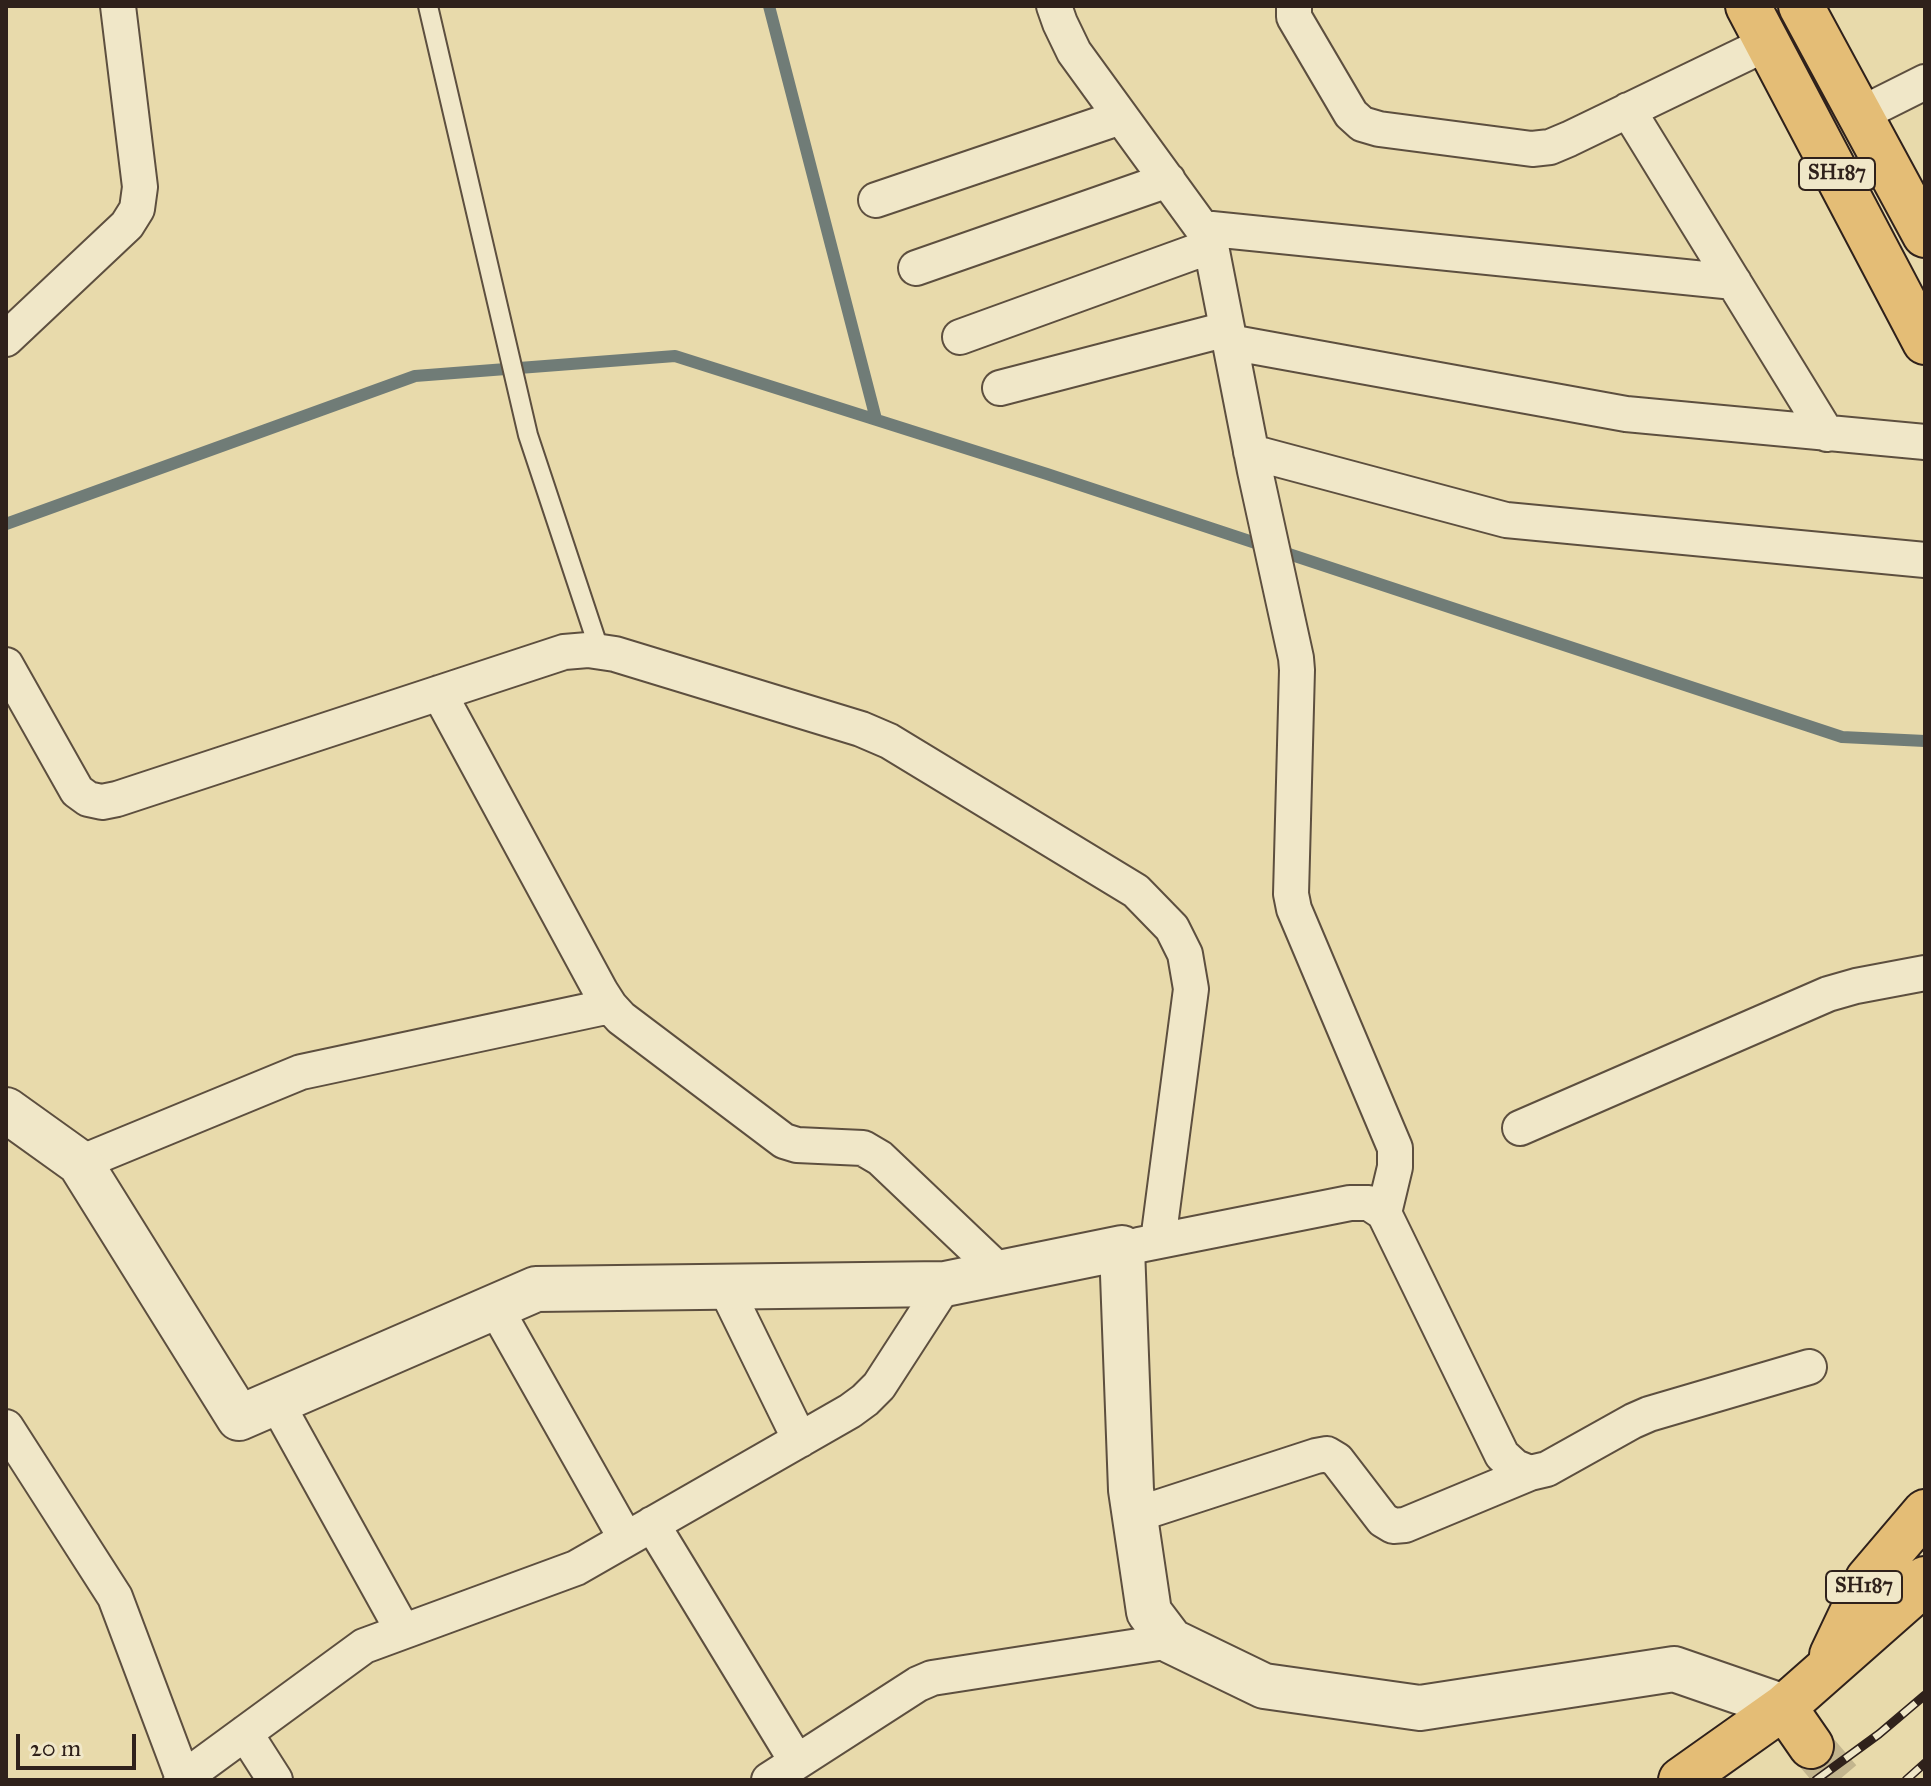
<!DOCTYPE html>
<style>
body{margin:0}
#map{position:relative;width:1931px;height:1786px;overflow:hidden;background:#e8daab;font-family:"IM FELL Great Primer",serif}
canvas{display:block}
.frame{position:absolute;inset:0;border:8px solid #2f211b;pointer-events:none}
.scale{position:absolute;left:16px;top:1734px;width:120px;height:36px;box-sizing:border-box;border:4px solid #2f211b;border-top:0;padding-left:10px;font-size:24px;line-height:28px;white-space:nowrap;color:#2f211b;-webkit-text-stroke:6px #f0e7c8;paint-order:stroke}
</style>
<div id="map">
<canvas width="1931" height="1786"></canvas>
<div class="frame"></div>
<div class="scale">20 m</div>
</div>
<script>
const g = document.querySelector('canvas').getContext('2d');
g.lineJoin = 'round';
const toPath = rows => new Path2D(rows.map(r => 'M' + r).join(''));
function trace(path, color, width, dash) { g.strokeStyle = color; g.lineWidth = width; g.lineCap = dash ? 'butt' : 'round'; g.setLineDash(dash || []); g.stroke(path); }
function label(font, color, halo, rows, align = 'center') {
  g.font = font + ' "IM FELL Great Primer",serif'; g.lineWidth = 7; g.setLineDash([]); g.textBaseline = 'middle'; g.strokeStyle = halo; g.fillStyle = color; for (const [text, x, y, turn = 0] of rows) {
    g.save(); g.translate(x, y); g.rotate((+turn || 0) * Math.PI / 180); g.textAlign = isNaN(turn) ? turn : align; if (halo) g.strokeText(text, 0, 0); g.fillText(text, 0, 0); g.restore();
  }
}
trace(toPath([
 [769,6,876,419],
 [6,524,415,376,675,356,1047,474,1842,737,1925,741]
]), '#707c77', 12);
trace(toPath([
 [1811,1746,1840,1780]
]), '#c3b58e', 44, [44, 22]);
const service = toPath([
 [428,6,528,435,600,652]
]);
const minor = toPath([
 [1054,6,1060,23,1074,52,1202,228,1211,246,1255,471,1296,658,1297,670,1291,894,1294,909,1395,1148,1395,1167,1384,1213],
 [1294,6,1294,17,1351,114,1362,124,1379,129,1532,149,1550,147,1569,139,1768,43],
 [1628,110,1827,434],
 [1859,115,1925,82],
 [876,200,1121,117],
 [1202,228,1734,282],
 [916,268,1168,180],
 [960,337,1211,246],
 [6,339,127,225,137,209,140,187,118,6],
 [1229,342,1626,414,1925,442],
 [1000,388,1227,329],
 [1251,452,1506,520,1925,560],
 [6,665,77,791,88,799,102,802,117,799,564,652,588,650,615,654,861,729,889,741,1136,891,1172,928,1185,954,1191,989,1158,1241],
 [439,693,601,992,610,1006,621,1018,784,1141,797,1145,863,1148,880,1158,1001,1273],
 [1520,1128,1828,994,1856,986,1925,973],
 [80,1163,301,1072,610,1006],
 [1139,1245,1350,1203,1369,1203,1384,1213,1502,1455,1515,1467,1530,1473,1547,1469,1633,1421,1649,1414,1809,1367],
 [725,1287,800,1440],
 [495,1307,626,1539],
 [276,1402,403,1631],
 [6,1427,115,1597,183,1778],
 [1135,1515,1316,1456,1327,1454,1337,1460,1383,1520,1393,1526,1405,1525,1530,1473],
 [652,1524,797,1762],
 [245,1733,275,1780],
 [181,1780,364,1646,576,1568,850,1411,865,1400,879,1386,945,1284],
 [769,1780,918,1684,932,1678,1171,1641]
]);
const tertiary = toPath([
 [6,1110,80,1163,239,1418,536,1289,945,1284,1122,1248,1131,1490,1149,1612,1171,1641,1264,1686,1420,1708,1674,1669,1784,1707]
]);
const primary = toPath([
 [1748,6,1925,342],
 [1801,6,1925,235],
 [1832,1655,1868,1579,1925,1512],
 [1784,1707,1811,1746],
 [1681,1780,1784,1707,1911,1595,1925,1579]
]);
trace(service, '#5d4f3f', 22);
trace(minor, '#5d4f3f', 38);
trace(tertiary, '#5d4f3f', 48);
trace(primary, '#2f211b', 48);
trace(service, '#f0e7c8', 18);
trace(minor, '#f0e7c8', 34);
trace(tertiary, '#f0e7c8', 44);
trace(primary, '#e4bd76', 44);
const rail = toPath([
 [1816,1780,1879,1734,1925,1695],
 [1906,1780,1925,1763]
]);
trace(rail, '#2f211b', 9);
trace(rail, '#f0e7c8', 6, [18]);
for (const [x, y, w] of [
 [1837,174,76],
 [1864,1587,76]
]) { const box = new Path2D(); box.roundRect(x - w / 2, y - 16, w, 32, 6); g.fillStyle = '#f0e7c8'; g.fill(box); trace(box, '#2f211b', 2); }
label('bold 20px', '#2f211b', null, [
 ["SH187",1837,174],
 ["SH187",1864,1587]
]);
</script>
